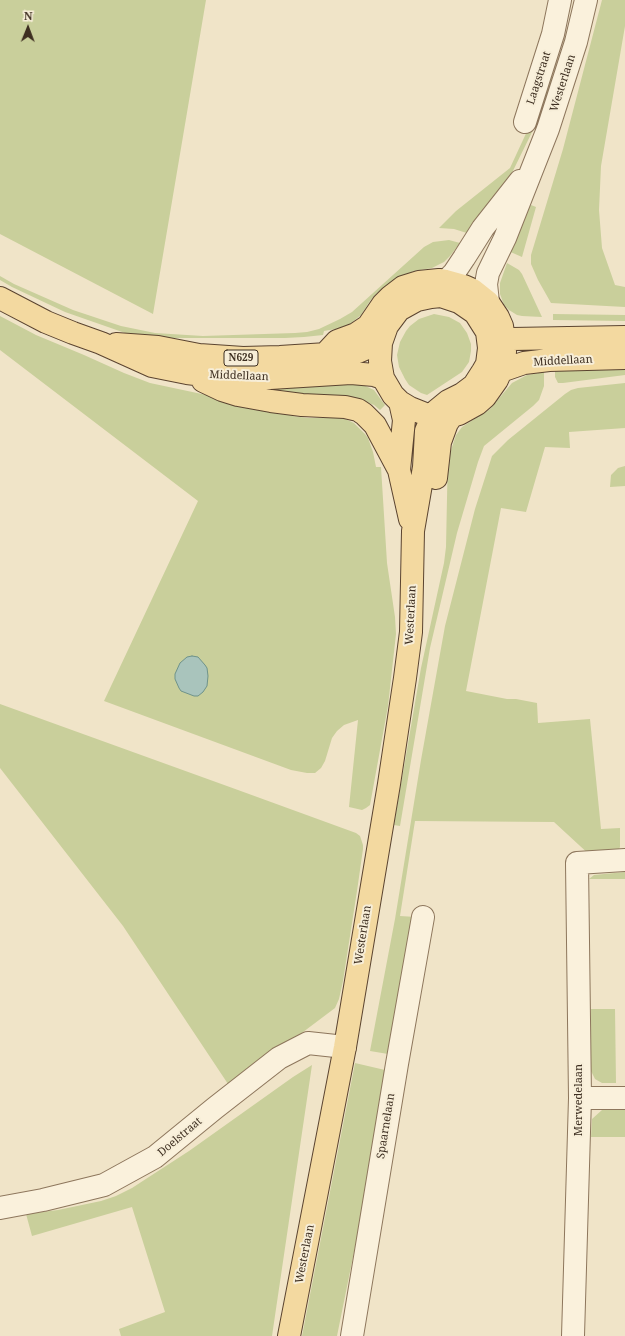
<!DOCTYPE html>
<style>
body{margin:0}
#map{position:relative;width:625px;height:1336px;overflow:hidden;background:#f0e4c8;font-family:"Noto Serif",serif}
canvas{display:block}
.north{position:absolute;left:8px;top:8px;width:40px;height:40px;-webkit-text-stroke:3px #f7eed8;paint-order:stroke;rotate:1deg;font-size:11px;font-weight:700;line-height:16px;text-align:center;color:#3d2e20}
.north::after{content:'';display:block;margin:auto;width:14px;height:18px;background:#3d2e20;clip-path:polygon(50% 0,100% 100%,50% 72%,0 100%)}
</style>
<div id="map">
<canvas width="625" height="1336"></canvas>
<div class="north">N</div>
</div>
<script>
const g = document.querySelector('canvas').getContext('2d');
g.lineJoin = 'round';
function fillPath(path, color) { g.fillStyle = color; g.fill(path, 'evenodd'); }
const toPath = rows => new Path2D(rows.map(r => 'M' + r).join(''));
function trace(path, color, width, dash) { g.strokeStyle = color; g.lineWidth = width; g.lineCap = dash ? 'butt' : 'round'; g.setLineDash(dash || []); g.stroke(path); }
function label(font, color, halo, rows, align = 'center') {
  g.font = font + ' "Noto Serif",serif'; g.lineWidth = 4; g.setLineDash([]); g.textBaseline = 'middle'; g.strokeStyle = halo; g.fillStyle = color; for (const [text, x, y, turn = 0] of rows) {
    g.save(); g.translate(x, y); g.rotate((+turn || 0) * Math.PI / 180); g.textAlign = isNaN(turn) ? turn : align; if (halo) g.strokeText(text, 0, 0); g.fillText(text, 0, 0); g.restore();
  }
}
fillPath(toPath([
 [0,0,206,0,153,314,0,234],
 [602,0,625,0,625,26,601,166,599,210,602,248,615,285,625,287,625,307,551,303,538,280,531,264,531,255,563,149],
 [546,76,553,77,546,100,534,128,507,183,470,234,454,229,439,228,456,211,510,168,529,127],
 [531,205,536,207,522,257,506,250,518,227],
 [449,240,460,243,450,256,444,262,432,268,414,271,396,279,377,293,370,301,361,315,350,324,341,328,324,331,323,335,304,337,285,338,154,338,128,334,65,312,12,287,0,280,0,276,14,284,73,310,121,326,155,333,203,336,295,333,307,332,319,329,340,319,352,312,424,247,433,242],
 [507,263,519,270,522,274,542,317,522,316,517,315,509,310,504,305,500,294,500,283],
 [434,314,449,317,460,323,467,333,471,344,471,351,469,362,462,372,427,395,421,393,409,385,405,379,399,367,397,355,400,342,406,331,410,326,419,319],
 [553,314,625,315,625,321,553,320],
 [0,316,36,335,84,355,124,373,150,383,291,413,292,416,308,418,343,418,354,423,365,434,368,438,373,452,376,467,381,467,387,563,395,617,396,634,388,706,370,805,366,808,362,810,349,807,358,720,344,725,337,731,332,738,325,761,321,768,315,773,307,773,291,770,104,701,198,501,0,350],
 [625,364,625,375,563,383,558,383,555,377,555,367],
 [544,372,544,386,539,400,533,406,484,446,478,462,457,533,430,648,400,826,394,825,421,668,444,563,446,547,448,450,451,450,456,435,462,427,490,409,512,383,527,375],
 [625,383,625,428,569,432,570,448,545,447,526,512,501,508,466,691,507,699,516,699,537,703,538,723,590,719,601,829,620,828,620,847,616,856,592,857,554,822,415,821,400,916,416,917,388,1054,370,1051,395,919,421,760,445,626,475,509,492,456,508,440,565,394,571,390,578,388],
 [361,384,374,390,382,401,385,405,380,410,374,405,361,400,269,394,269,387],
 [625,466,625,486,610,487,611,475,618,468],
 [0,704,238,790,356,833,360,836,363,845,363,849,357,891,343,981,339,999,335,1008,230,1087,123,926,0,768],
 [625,872,625,879,589,879,594,875],
 [591,1009,615,1009,616,1083,602,1083,595,1079,591,1071],
 [355,1063,385,1070,357,1237,337,1336,302,1336],
 [312,1065,272,1336,121,1336,119,1329,165,1312,132,1207,32,1236,26,1214,58,1210,101,1201,116,1196,132,1188,189,1151,293,1077],
 [602,1110,625,1110,625,1137,591,1137,592,1119]
]), '#c9cf9b');
const water = toPath([
 [192,656,198,657,205,665,207,668,208,676,207,686,203,692,198,696,194,696,181,691,179,688,175,679,175,674,180,663,187,657,192,656]
]);
fillPath(water, '#a9c4bc');
trace(water, '#6f938a', 1);
const minor = toPath([
 [525,122,553,34,560,0],
 [446,281,454,273,464,258,483,228,520,181],
 [488,302,486,284,488,273,505,238,548,129,576,42,586,0],
 [580,1098,625,1098],
 [0,1208,43,1200,104,1185,155,1157,215,1108,279,1058,308,1043,345,1047],
 [352,1336,397,1064,423,917],
 [573,1336,580,1098,577,863,625,860]
]);
const major = toPath([
 [0,298,46,322,73,333,101,343,152,366,187,373,228,378,270,378,351,373,374,375,383,378],
 [491,335,500,339,512,339,625,337],
 [116,344,158,347,199,355,243,358,280,357,358,352,372,346,383,334],
 [501,371,524,363,549,360,625,358],
 [203,381,222,390,238,395,271,401,302,405,345,407,358,410,364,414,375,425,399,470],
 [400,402,404,420,399,470,410,519],
 [436,478,440,442,447,423,452,416],
 [289,1336,345,1047,389,784,405,678,411,632,413,531,424,467,426,431,429,424,433,415,437,410,448,401,462,394,474,385,483,371,487,364,489,348,487,332,475,313,459,302,441,296,431,297,417,300,399,310,387,326,381,343,380,361,383,378,393,395,400,402,410,408,425,414,433,415,438,416,452,416,459,414,477,404,485,397,497,380,501,371,505,352,503,333,502,326,498,317,488,302,473,290,464,286,446,281,439,280,419,282,403,287,390,297,383,304,368,326,356,334,337,341,324,355]
]);
trace(minor, '#8d765c', 24);
trace(major, '#5b4430', 24);
trace(minor, '#faf1dc', 22);
trace(major, '#f3d9a0', 22);
for (const [x, y, w] of [
 [241,358,34]
]) { const box = new Path2D(); box.roundRect(x - w / 2, y - 8, w, 16, 3); g.fillStyle = '#f7eed8'; g.fill(box); trace(box, '#3d2e20', 1); }
label('bold 10px', '#3d2e20', null, [
 ["N629",241,358]
]);
label('11px', '#3d2e20', '#f7eed8', [
 ["Laagstraat",539,78,-72],
 ["Westerlaan",563,83,-72],
 ["Middellaan",563,361,-3],
 ["Middellaan",239,376,2],
 ["Westerlaan",411,615,-87],
 ["Westerlaan",363,935,-81],
 ["Merwedelaan",579,1100,-90],
 ["Spaarnelaan",386,1126,-81],
 ["Doelstraat",180,1137,-40],
 ["Westerlaan",305,1254,-79]
]);
</script>
